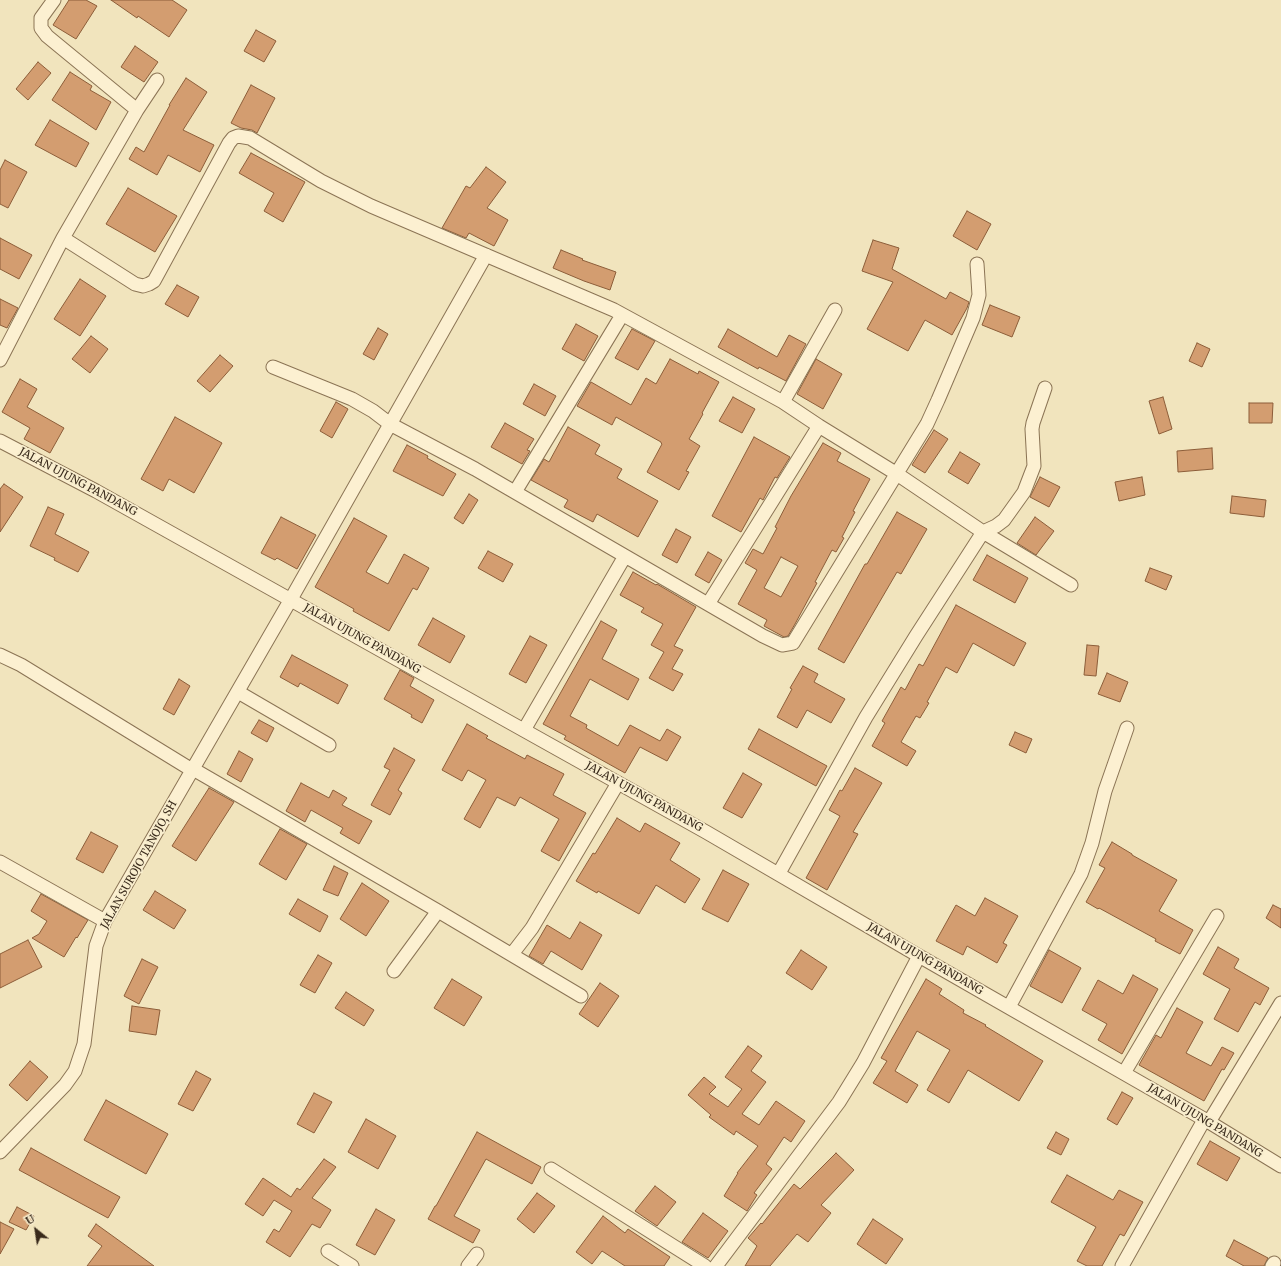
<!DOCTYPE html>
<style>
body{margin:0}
#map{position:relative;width:1281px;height:1266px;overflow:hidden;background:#f1e4bd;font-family:Merriweather,serif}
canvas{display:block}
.north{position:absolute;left:16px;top:1210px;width:40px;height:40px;-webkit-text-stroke:3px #f8edcd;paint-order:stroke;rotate:330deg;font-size:11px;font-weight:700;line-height:16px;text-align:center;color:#392a1b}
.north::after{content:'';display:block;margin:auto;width:14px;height:18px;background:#392a1b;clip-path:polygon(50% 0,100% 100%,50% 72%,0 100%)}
</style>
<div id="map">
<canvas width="1281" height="1266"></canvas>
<div class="north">U</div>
</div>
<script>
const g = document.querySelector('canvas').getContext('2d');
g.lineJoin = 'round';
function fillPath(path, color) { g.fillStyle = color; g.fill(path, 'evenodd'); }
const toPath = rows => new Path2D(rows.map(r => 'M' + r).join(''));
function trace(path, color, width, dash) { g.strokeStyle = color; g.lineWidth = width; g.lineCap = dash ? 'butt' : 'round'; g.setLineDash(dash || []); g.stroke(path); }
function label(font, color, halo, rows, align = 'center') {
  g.font = font + ' Merriweather,serif'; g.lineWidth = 3.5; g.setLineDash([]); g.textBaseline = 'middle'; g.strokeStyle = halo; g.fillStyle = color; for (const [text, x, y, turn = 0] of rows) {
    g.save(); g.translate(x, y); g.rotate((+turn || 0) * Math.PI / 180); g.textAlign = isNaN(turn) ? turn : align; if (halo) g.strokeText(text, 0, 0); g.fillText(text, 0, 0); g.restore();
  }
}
const building = toPath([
 [69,0,86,0,97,6,76,39,53,25,69,0],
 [111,0,172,0,187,10,169,37,138,16,137,18,111,0],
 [256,30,276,41,264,62,244,51,256,30],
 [135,46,158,62,144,82,121,67,135,46],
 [38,62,51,73,28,100,16,89,38,62],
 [70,72,92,86,90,90,111,102,96,130,52,100,70,72],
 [186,78,207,92,183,130,214,145,200,172,168,155,157,175,129,159,136,147,144,152,170,105,169,105,186,78],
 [251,85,275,98,257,133,252,130,241,128,231,123,251,85],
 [50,120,89,143,76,167,35,145,50,120],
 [251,153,305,182,283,222,264,211,274,193,239,173,251,153],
 [5,160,27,172,8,208,0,204,0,170,5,160],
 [486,167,506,182,487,208,508,220,494,246,469,233,466,238,442,228,466,186,470,188,486,167],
 [128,188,177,216,155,252,106,224,128,188],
 [967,211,991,224,977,250,953,236,967,211],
 [0,238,32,255,19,279,0,269,0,238],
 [873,240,899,248,892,269,946,299,950,292,969,302,967,308,952,335,925,320,908,351,867,329,893,282,862,271,873,240],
 [561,250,583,259,582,260,616,272,610,290,584,281,553,268,561,250],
 [80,279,106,296,80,336,54,319,80,279],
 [177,285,199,297,188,317,165,304,177,285],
 [0,299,18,308,7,328,0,325,0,299],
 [990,305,1020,317,1012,337,982,325,990,305],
 [576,324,598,336,584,361,562,349,576,324],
 [378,328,388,334,374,360,363,354,378,328],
 [632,329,655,341,638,370,615,358,632,329],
 [728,329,777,357,789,335,806,344,786,381,759,367,758,369,718,347,728,329],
 [91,336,108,349,90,373,72,359,91,336],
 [1197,343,1210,349,1202,367,1189,361,1197,343],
 [220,355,233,366,210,392,197,381,220,355],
 [670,359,698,374,699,371,719,382,702,413,703,414,689,439,700,446,686,471,689,472,679,490,647,472,662,444,661,443,661,442,616,417,612,425,577,406,591,382,631,405,646,378,656,384,670,359],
 [816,359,842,374,823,409,797,394,816,359],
 [20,379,37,389,27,407,64,428,50,453,24,439,30,428,2,412,20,379],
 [534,384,556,396,545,416,523,404,534,384],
 [733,397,755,409,742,433,719,421,733,397],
 [1163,397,1172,429,1159,434,1149,401,1163,397],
 [336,402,348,409,332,438,320,431,336,402],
 [1249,403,1273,403,1272,423,1249,423,1249,403],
 [175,417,222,443,194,493,169,479,163,491,141,479,175,417],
 [505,423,534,439,527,450,530,451,522,464,491,447,505,423],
 [568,427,600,445,595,454,622,469,617,478,658,501,638,537,597,514,593,522,564,507,568,500,531,480,544,459,549,462,568,427],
 [934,430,948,439,925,473,912,465,934,430],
 [754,437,790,457,777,478,775,477,763,500,760,498,741,532,712,516,754,437],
 [823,443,841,453,837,461,870,479,853,511,855,512,842,537,844,538,836,552,832,550,815,582,817,583,795,624,788,636,784,637,764,626,767,620,738,604,757,570,745,563,753,549,763,554,777,528,775,527,791,496,823,443],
 [781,557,798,566,781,597,764,588,781,557],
 [407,445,428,456,427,458,456,474,443,496,393,471,407,445],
 [1212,448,1213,469,1178,472,1177,451,1212,448],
 [960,452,980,464,968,484,948,472,960,452],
 [1040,477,1060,487,1049,507,1030,497,1040,477],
 [1142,477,1145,495,1119,501,1115,482,1142,477],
 [4,484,23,497,0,532,0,489,4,484],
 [469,494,478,500,463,524,454,518,469,494],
 [1232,496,1266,500,1264,517,1230,513,1232,496],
 [48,507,64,514,55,534,89,552,78,572,54,560,55,558,30,546,48,507],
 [897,512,927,529,901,574,897,572,844,663,818,649,865,564,867,564,897,512],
 [281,517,316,535,297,569,277,558,275,560,261,553,281,517],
 [1035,517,1054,531,1036,555,1017,543,1035,517],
 [354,518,387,536,366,572,388,584,404,554,429,568,417,590,413,588,389,631,353,611,354,609,315,587,354,518],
 [676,529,691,537,677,563,662,555,676,529],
 [488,551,513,564,503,582,478,568,488,551],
 [708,552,722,560,709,583,695,575,708,552],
 [987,555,1028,578,1015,603,973,580,987,555],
 [1150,568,1172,576,1166,590,1145,581,1150,568],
 [633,572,656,585,657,584,696,607,674,646,683,650,672,669,683,674,673,691,649,678,664,652,651,645,663,624,641,612,644,608,620,595,633,572],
 [956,605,1026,643,1014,666,973,643,957,673,946,667,927,702,929,703,920,718,916,716,901,742,916,751,907,766,872,746,885,723,882,721,901,687,905,690,919,664,923,666,956,605],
 [433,618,465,636,450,663,418,645,433,618],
 [601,621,617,630,602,659,639,679,628,700,590,679,570,716,587,725,586,728,618,746,630,725,660,741,667,729,681,737,667,761,640,747,625,773,564,739,566,736,543,724,601,621],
 [530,636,547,645,526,683,509,674,530,636],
 [1087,645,1099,646,1096,676,1084,675,1087,645],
 [292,655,348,685,338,704,300,683,298,687,280,677,292,655],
 [803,666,818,674,814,682,845,699,831,723,807,710,797,728,777,717,792,689,790,688,803,666],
 [400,670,414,678,410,686,434,700,422,723,411,717,412,715,384,699,400,670],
 [1107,673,1128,682,1120,702,1098,694,1107,673],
 [179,679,190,686,174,715,163,709,179,679],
 [259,720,274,728,267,742,251,733,259,720],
 [467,724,488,736,486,738,525,759,527,755,564,774,553,795,586,813,559,861,541,851,559,819,520,797,515,806,497,797,480,828,464,819,486,780,468,770,462,781,442,770,467,724],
 [759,729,827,766,816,786,748,749,759,729],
 [1015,732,1032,739,1026,753,1009,745,1015,732],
 [394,748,415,760,398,790,402,793,390,815,371,805,390,770,384,767,394,748],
 [239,751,253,759,241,782,227,774,239,751],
 [855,768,882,783,853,832,858,834,827,890,806,878,840,816,829,810,840,790,842,791,855,768],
 [743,773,762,784,742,818,723,808,743,773],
 [301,783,329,798,333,790,347,798,342,805,372,821,359,844,340,833,343,828,311,810,305,822,286,811,301,783],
 [209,788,234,802,196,861,172,846,209,788],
 [617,818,640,832,645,823,680,843,670,860,700,879,685,903,656,885,639,914,598,891,597,893,576,881,593,853,595,854,617,818],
 [280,829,307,844,286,880,259,864,280,829],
 [91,832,118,846,103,873,76,859,91,832],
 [1112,842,1132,854,1132,855,1177,880,1159,911,1193,930,1180,954,1155,941,1156,939,1099,908,1098,909,1086,902,1105,868,1099,865,1112,842],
 [334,866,348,873,338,896,323,890,334,866],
 [723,870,749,884,728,922,702,909,723,870],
 [362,883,389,901,366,936,340,919,362,883],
 [155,891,186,910,174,929,143,910,155,891],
 [41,894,88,920,77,938,76,937,64,957,32,938,39,934,47,921,31,911,41,894],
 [985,898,1018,916,1003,943,1007,945,997,963,967,946,963,955,936,941,956,905,975,916,985,898],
 [298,899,328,916,320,932,289,914,298,899],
 [1273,905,1281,909,1281,928,1266,918,1273,905],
 [580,922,602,935,582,970,551,951,543,964,529,956,547,925,570,939,580,922],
 [28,940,42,967,0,988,0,954,28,940],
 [1218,947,1239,959,1234,968,1269,988,1260,1005,1255,1002,1238,1032,1214,1019,1230,989,1203,974,1218,947],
 [801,950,827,967,812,990,786,973,801,950],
 [1049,950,1081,968,1062,1003,1030,986,1049,950],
 [318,955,332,963,315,993,300,985,318,955],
 [142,959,158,967,139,1004,124,996,142,959],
 [1133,975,1158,989,1122,1054,1098,1040,1107,1024,1082,1010,1098,980,1123,994,1133,975],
 [452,979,482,997,464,1026,434,1008,452,979],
 [926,979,942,989,939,994,964,1010,963,1013,986,1025,985,1026,1043,1061,1019,1101,968,1070,949,1103,927,1090,950,1050,917,1031,895,1071,918,1085,907,1103,873,1083,887,1061,881,1058,926,979],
 [600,983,619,996,598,1027,579,1014,600,983],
 [346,992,374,1010,364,1026,335,1008,346,992],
 [132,1006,160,1010,156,1035,129,1031,132,1006],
 [1177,1008,1203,1022,1186,1053,1211,1066,1222,1047,1234,1053,1224,1070,1222,1069,1204,1101,1139,1065,1156,1035,1161,1038,1177,1008],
 [748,1046,762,1056,751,1071,766,1082,742,1114,759,1125,776,1101,805,1121,791,1142,784,1137,766,1164,772,1169,754,1193,757,1195,747,1211,724,1196,738,1173,737,1173,758,1146,736,1131,734,1135,709,1117,711,1115,688,1095,704,1077,716,1087,709,1094,728,1107,742,1089,725,1077,748,1046],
 [30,1061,48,1077,27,1101,9,1085,30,1061],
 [196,1071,211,1079,193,1111,178,1104,196,1071],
 [1122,1092,1133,1098,1117,1125,1107,1119,1122,1092],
 [314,1093,332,1102,314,1133,297,1124,314,1093],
 [106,1100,168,1134,146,1174,84,1140,106,1100],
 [366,1119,396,1136,378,1169,348,1152,366,1119],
 [477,1132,541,1167,532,1184,486,1159,454,1216,480,1230,473,1243,428,1219,435,1206,436,1206,477,1132],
 [1056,1132,1069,1139,1061,1155,1047,1148,1056,1132],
 [1210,1141,1240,1158,1227,1181,1197,1164,1210,1141],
 [31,1148,120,1197,108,1218,19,1170,31,1148],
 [836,1153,854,1170,821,1205,831,1213,808,1242,797,1234,770,1266,745,1266,757,1246,748,1238,761,1223,762,1224,794,1184,800,1189,836,1153],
 [324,1159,336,1167,312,1198,331,1210,320,1228,312,1224,290,1257,266,1242,274,1229,279,1232,292,1211,274,1200,263,1216,245,1204,263,1178,291,1197,297,1188,300,1190,324,1159],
 [1067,1175,1113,1200,1119,1190,1143,1202,1124,1236,1120,1234,1102,1266,1087,1266,1077,1261,1096,1227,1051,1202,1067,1175],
 [655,1186,676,1202,657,1226,635,1211,655,1186],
 [537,1193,555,1206,534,1233,517,1219,537,1193],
 [17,1207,34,1216,26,1230,9,1222,17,1207],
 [376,1209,395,1220,375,1255,356,1245,376,1209],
 [703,1213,728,1231,708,1258,682,1242,703,1213],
 [603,1216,625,1233,628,1229,670,1257,664,1266,625,1266,602,1251,592,1264,576,1252,603,1216],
 [873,1219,903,1239,886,1264,857,1244,873,1219],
 [0,1222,14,1229,0,1254,0,1222],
 [96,1224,121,1242,154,1266,87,1266,102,1246,88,1236,96,1224],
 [1234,1240,1268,1258,1264,1266,1244,1266,1226,1256,1234,1240]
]);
fillPath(building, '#d39d70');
trace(building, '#8c5d39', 1);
const street = toPath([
 [54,0,41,18,41,28,47,36,137,110],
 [63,238,135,284,143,286,149,284,154,281,160,270,229,143,233,138,238,136,250,138,321,181,371,206,614,310,728,372,783,402,819,426,897,474,983,532,1071,585],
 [0,360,63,238,137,110,157,80],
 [273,367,352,399,373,411,390,424,475,469,625,556],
 [783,402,835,310],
 [0,441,96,491,706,832,919,956,1209,1122,1281,1166],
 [515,492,622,315],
 [708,604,819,426],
 [0,655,21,665,192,770],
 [238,692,329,745],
 [524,730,625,556,763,636,782,645,793,643,927,424,938,400,973,318,979,295,977,264],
 [193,769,438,911,581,996],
 [0,862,105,921],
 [779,873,866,717,916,636,983,532,996,526,1004,520,1024,492,1034,466,1032,429,1033,423,1045,388],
 [512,954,532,928,618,783],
 [394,971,438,911],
 [1009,1007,1081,874,1092,843,1105,791,1127,728],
 [1124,1073,1217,916],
 [1209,1122,1281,1003],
 [0,1152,65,1085,75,1071,84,1044,96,946,105,921,291,599,486,255],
 [551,1169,705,1266],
 [328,1251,352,1266],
 [468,1266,477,1254],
 [716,1266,839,1102,863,1063,919,956],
 [1122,1266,1204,1120],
 [1272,1266,1274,1263]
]);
trace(street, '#8b7455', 15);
trace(street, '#fcf0d1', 13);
label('11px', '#392a1b', '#f8edcd', [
 ["JALAN UJUNG PANDANG",78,482,28],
 ["JALAN UJUNG PANDANG",362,639,29],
 ["JALAN UJUNG PANDANG",644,797,29],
 ["JALAN SUROJO TANOJO, SH",139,865,-61],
 ["JALAN UJUNG PANDANG",925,959,30],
 ["JALAN UJUNG PANDANG",1205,1121,31]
]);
</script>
